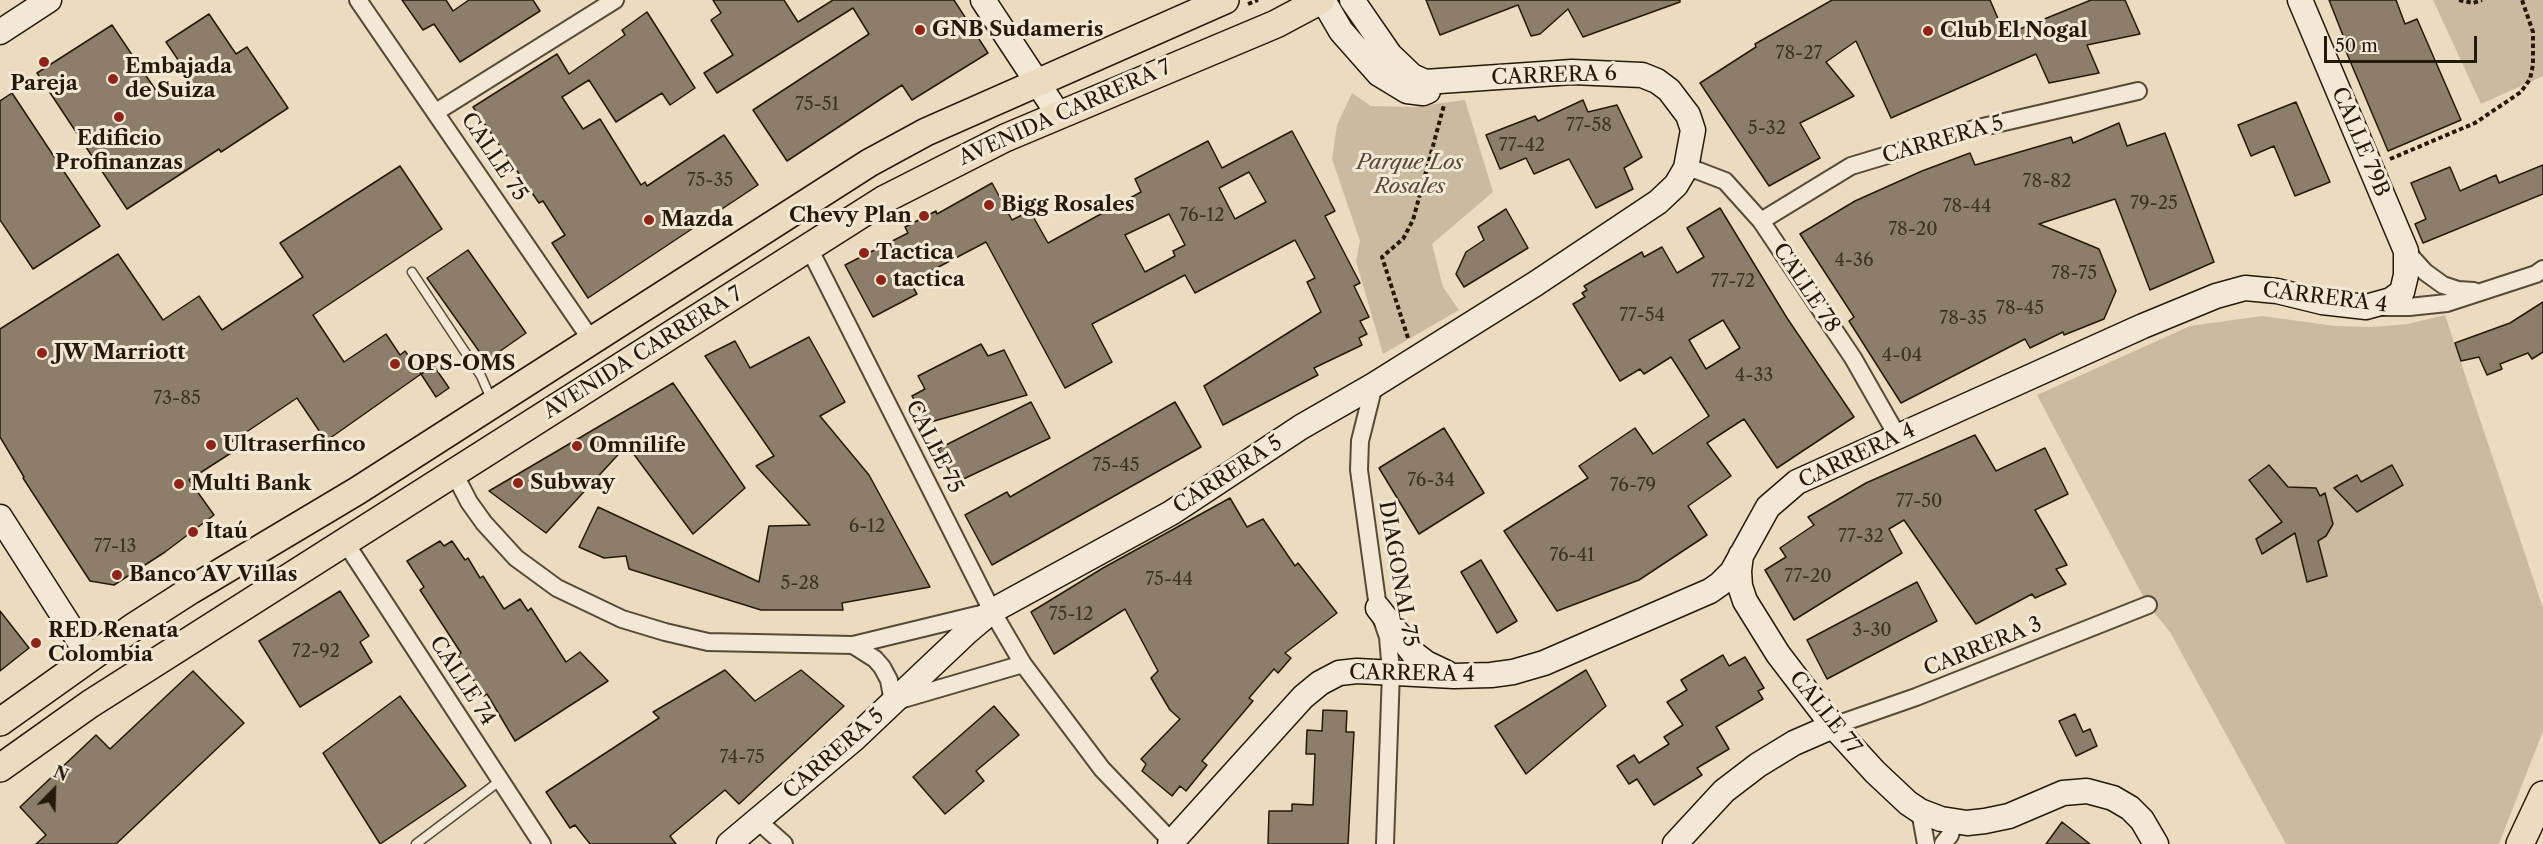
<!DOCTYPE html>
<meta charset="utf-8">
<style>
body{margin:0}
#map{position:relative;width:2543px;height:844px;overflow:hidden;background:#ecdcbf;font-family:"Libre Caslon Text",serif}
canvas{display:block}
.north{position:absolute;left:24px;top:760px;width:60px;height:60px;-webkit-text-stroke:4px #f3e8d5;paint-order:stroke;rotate:23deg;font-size:16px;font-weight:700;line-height:24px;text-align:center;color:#25190a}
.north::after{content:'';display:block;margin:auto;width:21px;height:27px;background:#25190a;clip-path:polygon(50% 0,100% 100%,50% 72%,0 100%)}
.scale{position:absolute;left:2324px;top:36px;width:153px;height:27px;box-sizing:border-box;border:3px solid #25190a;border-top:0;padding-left:8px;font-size:18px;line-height:21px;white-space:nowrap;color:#25190a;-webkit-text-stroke:4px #f3e8d5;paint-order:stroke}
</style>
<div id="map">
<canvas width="2543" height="844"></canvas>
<div class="north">N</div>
<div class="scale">50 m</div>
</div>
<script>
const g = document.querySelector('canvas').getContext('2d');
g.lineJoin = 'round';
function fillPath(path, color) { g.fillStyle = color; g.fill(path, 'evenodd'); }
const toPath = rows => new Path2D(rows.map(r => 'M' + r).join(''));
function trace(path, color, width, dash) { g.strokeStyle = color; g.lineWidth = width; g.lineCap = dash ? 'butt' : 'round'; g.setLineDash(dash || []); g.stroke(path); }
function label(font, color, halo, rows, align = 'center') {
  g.font = font + ' "Libre Caslon Text",serif'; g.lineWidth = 6; g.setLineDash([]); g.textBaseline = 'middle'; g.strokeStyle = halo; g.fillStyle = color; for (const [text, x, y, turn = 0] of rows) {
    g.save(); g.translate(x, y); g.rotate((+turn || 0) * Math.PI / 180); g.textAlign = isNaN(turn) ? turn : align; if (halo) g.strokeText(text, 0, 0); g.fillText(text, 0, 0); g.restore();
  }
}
fillPath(toPath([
 [2433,0,2543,0,2543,76,2481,104],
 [1352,93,1371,106,1413,107,1465,100,1493,192,1432,244,1443,287,1459,310,1383,354,1356,261,1360,241,1332,159,1337,125],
 [2445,315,2543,608,2543,731,2499,844,2286,844,2170,632,2148,605,2128,568,2037,395,2190,326,2262,316,2335,326,2372,327,2408,324]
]), '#cabba0');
const building = toPath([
 [402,0,446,0,453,11,469,0,533,0,540,11,460,62,434,24,423,30,402,0],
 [713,0,784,0,798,22,833,0,954,0,988,53,912,100,902,85,787,161,753,110,869,34,853,8,717,93,704,73,733,55,711,20,721,13,713,0],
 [1426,0,1680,0,1680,2,1583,37,1568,9,1540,34,1531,36,1518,5,1440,35,1426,0],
 [1832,0,1990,0,2005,35,2091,0,2125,0,2140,34,2087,45,2099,73,2049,83,2036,54,1891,118,1856,41,1826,62,1854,96,1800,123,1820,158,1769,186,1700,83,1756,47,1755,44,1832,0],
 [2329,0,2396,0,2405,24,2417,19,2461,120,2388,151,2345,49,2348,48,2329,0],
 [647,12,695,88,670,105,662,93,616,122,589,80,562,97,583,129,600,119,641,185,645,182,647,186,724,135,758,185,588,298,552,243,565,235,543,201,539,203,473,107,557,54,569,74,625,35,622,30,647,12],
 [209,14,236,54,247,47,288,108,221,152,219,149,127,209,37,73,112,25,161,98,191,79,166,42,209,14],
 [12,93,100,226,33,269,0,220,0,101,12,93],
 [1583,100,1588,112,1617,105,1642,157,1624,168,1633,189,1596,208,1569,159,1534,174,1526,158,1500,169,1486,135,1535,116,1538,121,1583,100],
 [2296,102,2330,182,2295,196,2274,146,2251,156,2238,125,2296,102],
 [2119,123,2127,146,2165,133,2214,262,2150,290,2115,199,2039,224,2099,249,2116,291,2104,319,2064,335,2063,332,2030,348,2025,339,1901,403,1849,321,1854,317,1800,234,1855,201,1922,171,1970,153,1975,165,2071,137,2073,143,2119,123],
 [1292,131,1335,211,1325,216,1360,283,1354,286,1369,317,1360,321,1367,334,1359,338,1362,345,1314,368,1318,375,1223,425,1204,386,1321,312,1307,282,1315,278,1295,240,1195,293,1185,275,1092,324,1112,362,1065,388,986,242,910,282,917,294,873,317,845,265,908,233,905,227,936,211,937,214,992,183,1012,220,1030,211,1048,243,1141,192,1135,179,1208,141,1222,168,1292,131],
 [1249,172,1266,202,1235,219,1219,188,1249,172],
 [1169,214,1185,245,1173,251,1175,256,1145,272,1125,235,1169,214],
 [2543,165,2543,194,2423,243,2415,224,2426,219,2411,183,2450,167,2460,191,2496,175,2499,183,2543,165],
 [400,166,442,229,313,315,344,362,386,334,400,355,405,351,421,374,326,441,297,398,227,445,231,453,189,480,214,515,165,552,114,585,90,581,23,478,24,477,0,437,0,329,118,254,163,320,199,296,222,330,303,277,280,243,400,166],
 [1720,208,1787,318,1854,417,1777,468,1744,419,1707,443,1731,476,1688,506,1707,535,1639,580,1557,611,1504,531,1588,478,1579,466,1635,428,1653,454,1709,416,1671,357,1644,374,1640,369,1620,381,1573,304,1585,297,1582,293,1587,290,1584,286,1642,252,1644,257,1662,247,1677,273,1704,257,1687,228,1720,208],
 [1723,320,1740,348,1706,369,1689,340,1723,320],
 [1506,209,1528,248,1464,287,1456,274,1466,252,1484,240,1478,227,1506,209],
 [468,250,526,333,486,361,427,278,468,250],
 [2543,302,2543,352,2532,359,2528,353,2500,364,2502,369,2487,375,2479,357,2461,361,2455,343,2510,323,2543,302],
 [809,337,845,402,820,416,869,475,930,587,842,603,843,610,761,610,629,569,626,556,604,558,579,547,598,507,759,582,769,526,810,525,756,466,774,456,705,356,735,341,750,368,809,337],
 [981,344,988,356,1004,350,1027,395,927,423,912,396,925,389,918,376,981,344],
 [434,366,449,388,436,397,421,374,434,366],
 [673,383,745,488,693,534,627,445,546,533,489,491,673,383],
 [1031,402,1050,438,955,483,938,449,1031,402],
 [1175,402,1201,447,992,565,965,515,1007,492,1010,497,1175,402],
 [1444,428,1484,493,1419,534,1379,468,1444,428],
 [1975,435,1996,471,2045,448,2068,494,2035,510,2067,565,2056,569,2066,584,2035,598,2032,594,1976,624,1904,520,1889,529,1902,553,1794,620,1765,570,1786,557,1780,548,1814,525,1808,517,1866,483,1975,435],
 [2269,465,2288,487,2316,488,2320,496,2325,493,2333,524,2326,536,2318,541,2327,576,2307,582,2295,533,2262,554,2256,539,2282,522,2249,480,2269,465],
 [2392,465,2403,485,2357,512,2334,488,2357,475,2361,482,2392,465],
 [1230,498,1247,527,1263,519,1295,566,1298,563,1337,613,1285,653,1291,658,1278,673,1274,669,1249,698,1253,701,1202,761,1207,765,1186,791,1180,786,1172,796,1142,771,1146,764,1141,759,1180,719,1170,710,1151,678,1158,671,1125,609,1054,654,1031,612,1103,568,1230,498],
 [440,541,444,546,452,541,465,560,468,558,480,578,483,576,504,609,520,599,528,611,531,608,566,662,580,652,608,681,515,741,487,694,484,696,470,675,458,655,461,653,420,590,424,587,407,561,440,541],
 [1481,560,1517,621,1497,633,1461,572,1481,560],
 [1917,582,1937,621,1827,679,1807,640,1917,582],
 [340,591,369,636,360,642,372,662,300,707,259,641,340,591],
 [0,611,29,648,0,671,0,611],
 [1723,655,1729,666,1745,657,1764,688,1758,691,1763,699,1716,727,1729,749,1697,768,1702,775,1654,805,1637,779,1629,784,1617,766,1634,755,1639,763,1669,744,1664,737,1683,725,1667,702,1687,690,1681,680,1723,655],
 [725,670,755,701,801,670,844,706,739,804,725,790,670,836,676,844,590,844,575,825,570,828,546,792,659,718,653,712,725,670],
 [1586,670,1606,706,1526,774,1495,726,1586,670],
 [193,671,244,723,116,844,36,844,46,835,20,807,96,735,110,749,193,671],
 [400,696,466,786,380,844,323,753,400,696],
 [994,706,1019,735,976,771,984,781,945,814,913,777,994,706],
 [1323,710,1347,711,1346,732,1354,732,1348,844,1268,844,1269,811,1292,811,1292,804,1313,805,1315,754,1306,754,1307,730,1322,731,1323,710],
 [2075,714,2083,732,2090,729,2097,746,2076,756,2059,721,2075,714],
 [2062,822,2090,844,2046,844,2062,822]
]);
fillPath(building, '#8c7e68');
trace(building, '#25190a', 1.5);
const lane = toPath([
 [412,272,481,376,492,401],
 [416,844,501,780]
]);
const street = toPath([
 [358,0,592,341],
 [436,112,615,0],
 [1686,168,1699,171,1725,181,1761,221,1853,358,1898,437],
 [1761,221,1851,166,1974,129,2138,91],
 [809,248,992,611,1023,664,1102,769,1174,844],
 [2406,251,2425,272,2443,285,2458,290,2474,291],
 [2379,307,2409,307,2447,303,2536,274,2543,269],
 [1374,385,1360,441,1359,470,1378,608,1388,637,1391,672,1385,844],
 [454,473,469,502,484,523,516,558,557,588,622,619,665,632,708,642,853,645,985,613],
 [345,542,542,844],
 [853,645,875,659,882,667,889,680,893,702,1023,664],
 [1833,726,1916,697,2148,605],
 [1920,811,1926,844],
 [757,820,784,844],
 [1943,844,1950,835,1954,822]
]);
const secondary = toPath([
 [983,0,1058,114],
 [1323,0,1341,31,1379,74,1407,91,1423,93,1428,91],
 [0,32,49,0],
 [0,517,90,658],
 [1741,555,1739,571,1740,586,1745,601,1778,654,1833,726,1875,772,1908,803,1920,811,1941,819,1967,823,1985,821,2009,816,2063,793,2087,791,2113,798,2130,808,2142,820,2156,844],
 [1378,608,1413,653,1426,663,1447,673],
 [729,844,854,739,967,632,992,611,1171,513,1301,427,1374,385,1535,284,1658,202,1676,185,1686,168,1693,130,1688,115,1669,90,1657,81,1642,75,1572,72,1425,82,1412,76,1390,55,1352,0],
 [1170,844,1303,697,1320,683,1339,673,1357,671,1454,676,1491,675,1513,672,1544,663,1710,591,1720,584,1732,572,1768,507,1797,482,2143,326,2216,296,2245,288,2277,291,2322,302,2366,307,2391,300,2402,292,2406,275,2406,251,2300,0],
 [1675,844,1724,791,1758,765,1794,743,1833,726]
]);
const primary = toPath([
 [0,722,135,626,191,590,357,491,869,163,926,132,1225,0],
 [0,768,90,704,885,199,1005,138,1276,24,1321,0],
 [2520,844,2543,795]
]);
trace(lane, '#574a37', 11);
trace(street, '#574a37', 20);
trace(secondary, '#25190a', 27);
trace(primary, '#25190a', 30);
trace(toPath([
 [2459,0,2473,3,2482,0],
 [1248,4,1258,0],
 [2390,159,2475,123,2521,92,2530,79,2533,65,2533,32,2522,0],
 [1408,338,1382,257,1403,239,1413,220,1444,105]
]), '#25190a', 4, [4.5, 3]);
trace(lane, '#f3e8d5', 8);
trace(street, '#f3e8d5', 16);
trace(secondary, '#f3e8d5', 24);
trace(primary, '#ecdcbf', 27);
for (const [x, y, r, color] of [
 [920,30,6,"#8f2418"],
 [1928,31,6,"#8f2418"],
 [44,62,6,"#8f2418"],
 [113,79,6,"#8f2418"],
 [119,117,6,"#8f2418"],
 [989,205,6,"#8f2418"],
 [924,216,6,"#8f2418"],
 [649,220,6,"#8f2418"],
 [864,253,6,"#8f2418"],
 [881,280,6,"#8f2418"],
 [42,353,6,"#8f2418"],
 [395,364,6,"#8f2418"],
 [211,445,6,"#8f2418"],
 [577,446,6,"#8f2418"],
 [518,483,6,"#8f2418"],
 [179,484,6,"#8f2418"],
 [193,532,6,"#8f2418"],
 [117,575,6,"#8f2418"],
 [36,643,6,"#8f2418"]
]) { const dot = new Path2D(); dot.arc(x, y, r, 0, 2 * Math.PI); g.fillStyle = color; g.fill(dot); trace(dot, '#f3e8d5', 2); }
label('18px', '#3f3222', null, [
 ["78-27",1799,54],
 ["75-51",817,105],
 ["77-58",1589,126],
 ["5-32",1767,129],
 ["77-42",1522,146],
 ["75-35",710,181],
 ["78-82",2047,182],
 ["79-25",2154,204],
 ["78-44",1967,207],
 ["76-12",1202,216],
 ["78-20",1913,230],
 ["4-36",1854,261],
 ["78-75",2074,274],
 ["77-72",1733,282],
 ["78-45",2020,309],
 ["77-54",1642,316],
 ["78-35",1963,319],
 ["4-04",1902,356],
 ["4-33",1754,376],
 ["73-85",177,399],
 ["75-45",1116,466],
 ["76-34",1431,481],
 ["76-79",1633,486],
 ["77-50",1919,502],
 ["6-12",867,527],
 ["77-32",1861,537],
 ["77-13",115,547],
 ["76-41",1572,556],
 ["77-20",1808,577],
 ["75-44",1169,580],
 ["5-28",800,584],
 ["75-12",1071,615],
 ["3-30",1872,631],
 ["72-92",316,652],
 ["74-75",742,758]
]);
label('bold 21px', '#25190a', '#f3e8d5', [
 ["GNB Sudameris",932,30],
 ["Club El Nogal",1940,31],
 ["Embajada",125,67],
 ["de Suiza",125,91],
 ["Pareja",44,84,"center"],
 ["Edificio",119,139,"center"],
 ["Profinanzas",119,163,"center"],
 ["Bigg Rosales",1001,205],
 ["Chevy Plan",912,216,"right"],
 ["Mazda",661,220],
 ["Tactica",876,253],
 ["tactica",893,280],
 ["JW Marriott",54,353],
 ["OPS-OMS",407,364],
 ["Ultraserfinco",223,445],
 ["Omnilife",589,446],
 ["Subway",530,483],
 ["Multi Bank",191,484],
 ["Itaú",205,532],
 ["Banco AV Villas",129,575],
 ["RED Renata",48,631],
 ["Colombia",48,655]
], 'left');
label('21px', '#25190a', '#f3e8d5', [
 ["CARRERA 6",1554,76,-2],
 ["AVENIDA CARRERA 7",1065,113,-24],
 ["CARRERA 5",1943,140,-16],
 ["CALLE 79B",2360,142,67],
 ["CALLE 75",494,157,56],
 ["CALLE 78",1806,288,56],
 ["CARRERA 4",2325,298,7],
 ["AVENIDA CARRERA 7",643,353,-32],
 ["CALLE 75",934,447,63],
 ["CARRERA 4",1857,456,-25],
 ["CARRERA 5",1228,475,-33],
 ["DIAGONAL 75",1398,574,80],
 ["CARRERA 3",1983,647,-22],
 ["CARRERA 4",1412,674,1],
 ["CALLE 74",462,681,57],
 ["CALLE 77",1825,713,51],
 ["CARRERA 5",834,754,-41]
]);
label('italic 21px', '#574a37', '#f3e8d5', [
 ["Parque Los",1410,163],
 ["Rosales",1410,187]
]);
</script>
